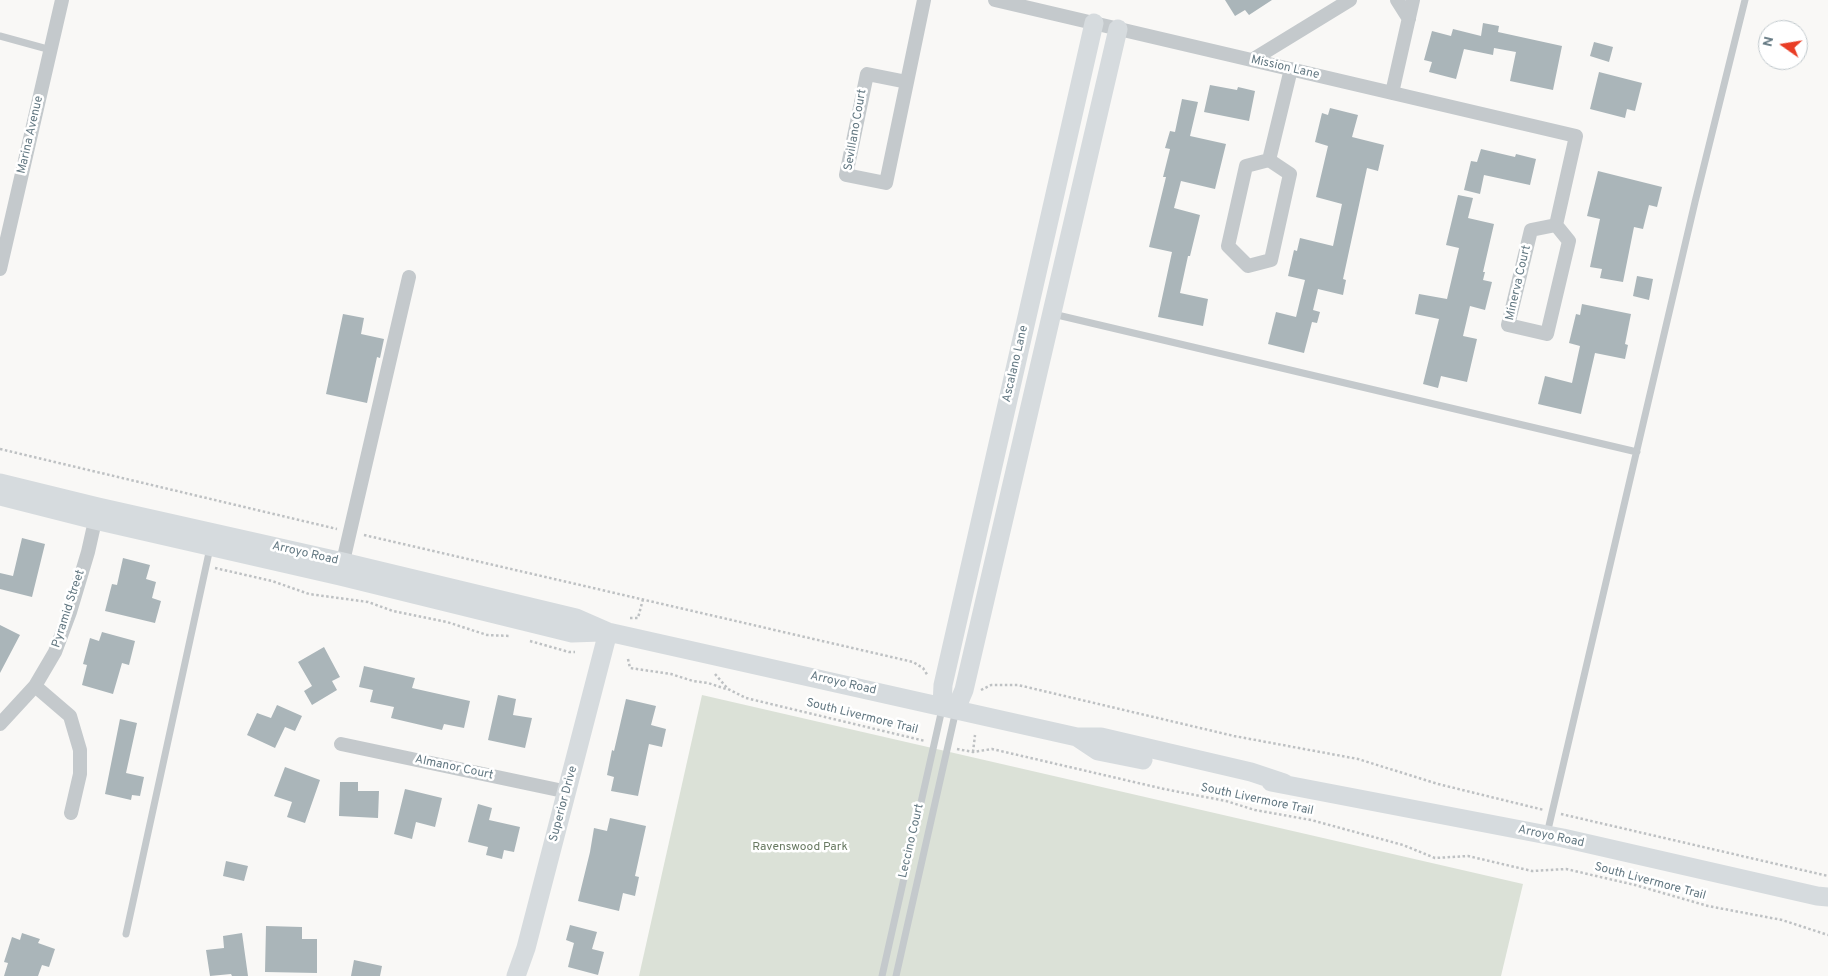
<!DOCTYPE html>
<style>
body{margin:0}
#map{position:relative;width:1828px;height:976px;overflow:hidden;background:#f9f8f6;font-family:Overpass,sans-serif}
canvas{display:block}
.north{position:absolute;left:1758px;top:20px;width:50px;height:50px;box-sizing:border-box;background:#fff;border:1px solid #c1c9cd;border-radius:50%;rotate:283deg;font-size:14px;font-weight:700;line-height:20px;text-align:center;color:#637882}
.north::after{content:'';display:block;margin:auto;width:18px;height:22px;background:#e93d25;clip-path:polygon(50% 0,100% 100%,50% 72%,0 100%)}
</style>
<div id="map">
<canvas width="1828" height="976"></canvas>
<div class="north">N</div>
</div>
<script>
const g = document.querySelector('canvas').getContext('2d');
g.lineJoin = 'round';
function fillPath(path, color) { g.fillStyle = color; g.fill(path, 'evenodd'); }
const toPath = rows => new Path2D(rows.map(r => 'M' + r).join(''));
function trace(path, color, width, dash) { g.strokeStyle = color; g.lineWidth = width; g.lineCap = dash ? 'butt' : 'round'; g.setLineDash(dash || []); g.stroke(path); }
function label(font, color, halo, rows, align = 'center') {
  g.font = font + ' Overpass,sans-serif'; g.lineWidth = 5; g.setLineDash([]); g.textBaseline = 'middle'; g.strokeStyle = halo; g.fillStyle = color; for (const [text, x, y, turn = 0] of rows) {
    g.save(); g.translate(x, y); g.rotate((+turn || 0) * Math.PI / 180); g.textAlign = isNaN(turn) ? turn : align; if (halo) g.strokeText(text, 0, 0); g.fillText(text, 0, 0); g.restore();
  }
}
fillPath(toPath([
 [702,695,1523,884,1501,976,639,976]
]), '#dbe1d7');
fillPath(toPath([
 [1225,0,1272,0,1249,15,1245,10,1235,16],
 [1483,23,1499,26,1498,32,1562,46,1553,90,1510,81,1516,52,1494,48,1493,55,1464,49,1456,79,1429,72,1432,62,1424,60,1432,31,1451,36,1453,29,1481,36],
 [1594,42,1613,47,1609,62,1590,56],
 [1599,72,1642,83,1635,111,1627,109,1625,118,1590,109],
 [1210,85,1237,90,1238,87,1255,91,1249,121,1204,112],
 [1182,99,1198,102,1190,136,1226,144,1215,189,1181,181,1174,208,1200,215,1190,256,1188,256,1180,293,1208,299,1203,326,1158,317,1172,252,1149,247,1166,177,1163,177,1170,149,1165,148,1170,131,1175,132],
 [1330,108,1358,115,1352,137,1384,145,1378,171,1367,168,1343,279,1346,280,1343,295,1318,289,1313,310,1320,312,1317,323,1312,322,1304,353,1268,344,1276,312,1296,317,1305,280,1288,276,1294,250,1297,251,1300,238,1333,246,1342,204,1316,197,1328,146,1315,142,1322,113,1328,115],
 [1481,149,1515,157,1516,154,1536,159,1530,185,1484,175,1480,194,1464,190,1471,161,1477,162],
 [1598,171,1662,187,1657,207,1649,205,1643,229,1634,227,1623,282,1600,278,1602,269,1590,267,1600,219,1587,216],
 [1458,195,1473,198,1468,218,1494,224,1483,272,1485,272,1483,280,1492,282,1485,310,1470,306,1463,336,1477,339,1467,382,1441,376,1438,388,1423,384,1439,319,1415,314,1419,294,1447,299,1459,248,1446,245],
 [1637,276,1653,279,1649,300,1633,296],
 [1582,304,1631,314,1625,344,1628,345,1625,359,1595,353,1581,414,1538,404,1545,376,1572,383,1580,346,1569,343,1576,314,1580,315],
 [343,314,364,318,361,334,384,339,380,358,377,357,367,403,326,394],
 [22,538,45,544,32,597,0,589,0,573,13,576],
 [123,558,150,565,146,579,156,582,152,598,161,601,155,623,105,611,112,584,117,585],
 [0,625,20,635,0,673],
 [102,632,135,641,129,665,122,663,113,694,82,685,87,665,83,664,90,638,99,641],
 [324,647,340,677,332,681,337,690,312,705,304,691,312,686,298,662],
 [364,666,415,678,412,688,470,701,464,728,444,724,442,730,391,718,394,707,370,702,373,690,359,687],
 [498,695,516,699,513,715,532,718,525,748,488,740],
 [626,699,656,706,651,725,666,729,662,747,649,744,638,796,611,791,614,777,607,775,612,750,614,751],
 [277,705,302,716,295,731,285,727,275,748,247,735,257,713,271,718],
 [120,719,137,723,126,773,144,777,140,796,132,795,131,800,105,794],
 [285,767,320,780,305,823,287,817,292,802,274,796],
 [340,782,358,782,358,791,379,791,378,818,339,816],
 [405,789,442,798,435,827,416,822,412,839,394,834],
 [478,804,492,808,489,820,520,827,514,852,504,850,502,859,486,855,488,847,468,842],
 [610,818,646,826,635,876,639,877,635,896,623,893,619,911,578,901,590,852,594,828,607,831],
 [226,861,248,866,244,881,223,876],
 [570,925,597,932,592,949,604,952,598,975,568,967,574,943,566,940],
 [266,926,302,927,302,939,317,939,317,973,265,972],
 [22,933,40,939,38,943,55,949,49,967,42,965,38,976,4,976,8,963,4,962,12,937,20,940],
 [242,933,248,976,232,976,231,974,210,976,206,950,224,948,223,936],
 [354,960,382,966,380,976,351,976]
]), '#aab5b9');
trace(toPath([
 [0,449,337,529],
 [364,535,913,662,923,668,928,676],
 [215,568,272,581,309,594,368,602,393,611,447,622,487,635,510,636],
 [630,618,638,618,643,599],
 [530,641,569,652,575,652],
 [628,659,630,668,671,674,693,681,708,683,726,689],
 [715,674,728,689,746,698,925,741],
 [981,690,991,685,1018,685,1234,736,1358,759,1438,784,1544,810],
 [957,749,973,752,992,749,1164,789,1226,801,1255,810,1311,820,1403,845,1435,858,1468,856,1532,871,1566,869,1635,885,1708,906,1782,920,1828,935],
 [973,752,975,735],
 [1561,814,1828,876]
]), '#bec1c3', 2.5, [2.5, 2.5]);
trace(toPath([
 [0,36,51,50],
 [1053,314,1637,452],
 [1547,834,1695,202,1745,0],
 [126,934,210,548],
 [882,976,942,709],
 [896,976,956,710]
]), '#c4c9cc', 7);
trace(toPath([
 [995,0,1576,136,1556,225,1569,241,1547,334,1508,325,1531,230,1556,225],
 [1397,0,1409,19],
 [1252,60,1350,0],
 [907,82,867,74,846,175,886,183,907,82,924,0],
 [1392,93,1413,0],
 [1269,160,1246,166,1228,246,1248,266,1271,260,1290,174,1269,160,1291,69],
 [0,269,62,0],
 [341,570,409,277],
 [35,686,70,716,80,750,80,774,71,813],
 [0,724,35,686,55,652,70,612,88,552,97,512],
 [341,744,568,792]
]), '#c4c9cc', 14);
trace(toPath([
 [0,483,98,507,343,562,576,618,608,632,1077,737,1101,737,1251,772,1284,783],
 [0,496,95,520,340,576,572,633,602,632],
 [942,706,943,685,1094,23],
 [956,709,964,690,1118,29],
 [1077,737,1098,751,1143,760],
 [1271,782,1563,838,1817,896,1828,897],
 [516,976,526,948,608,632]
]), '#d6dbde', 19);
label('12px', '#637882', '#fff', [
 ["Mission Lane",1285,68,13],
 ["Sevillano Court",856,130,-80],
 ["Marina Avenue",31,135,-77],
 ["Minerva Court",1519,283,-77],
 ["Ascalano Lane",1016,364,-77],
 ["Arroyo Road",305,554,13],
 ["Pyramid Street",69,609,-72],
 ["Arroyo Road",843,684,13],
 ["South Livermore Trail",862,717,14],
 ["Almanor Court",454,768,12],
 ["South Livermore Trail",1257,800,12],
 ["Superior Drive",564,804,-75],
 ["Arroyo Road",1551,837,12],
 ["Leccino Court",912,841,-77],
 ["South Livermore Trail",1650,882,15]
]);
label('12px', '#697a62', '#fff', [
 ["Ravenswood Park",800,848]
]);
</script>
